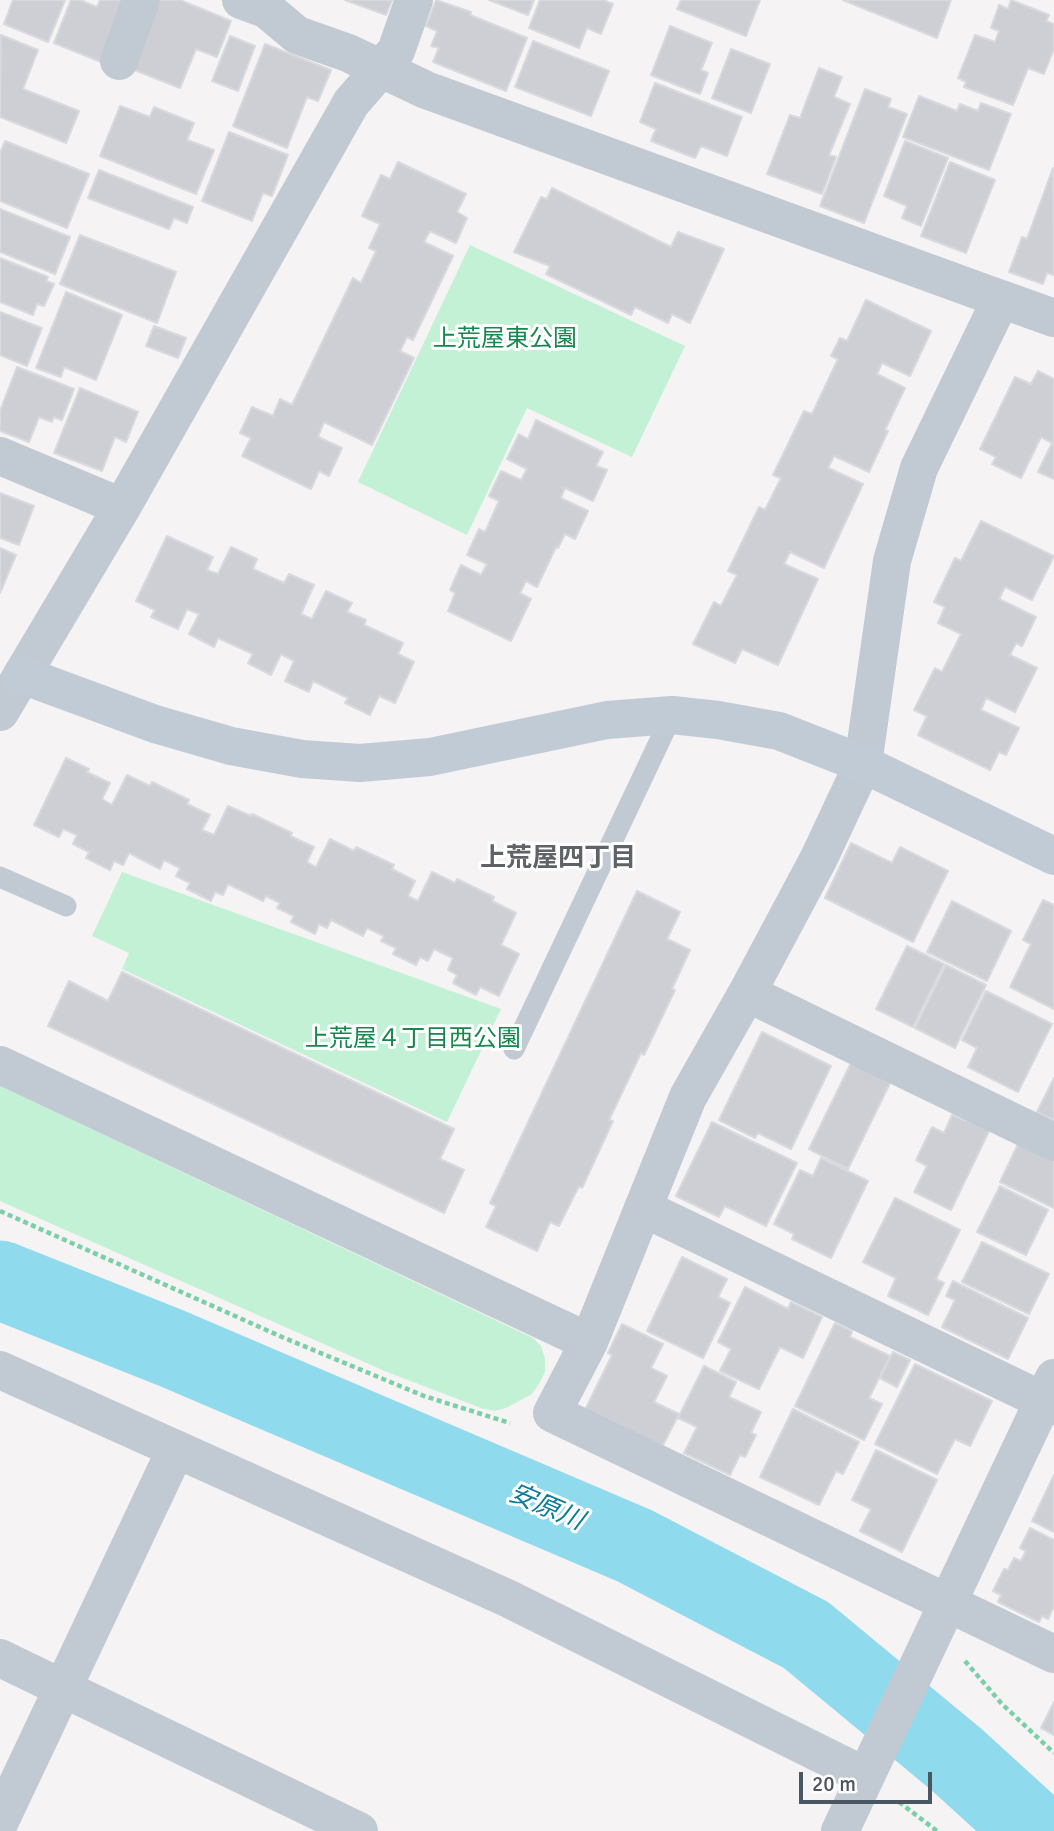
<!DOCTYPE html>
<meta charset="utf-8">
<style>
body{margin:0}
#map{position:relative;width:1054px;height:1831px;overflow:hidden;background:#f5f3f3;font-family:Signika,sans-serif}
canvas{display:block}
.scale{position:absolute;left:799px;top:1772px;width:133px;height:32px;box-sizing:border-box;border:4px solid #4a5661;border-top:0;padding-left:9px;font-size:21px;line-height:24px;white-space:nowrap;color:#4a5661;-webkit-text-stroke:5px #fff;paint-order:stroke}
</style>
<div id="map">
<canvas width="1054" height="1831"></canvas>
<div class="scale">20 m</div>
</div>
<script>
const g = document.querySelector('canvas').getContext('2d');
g.lineJoin = 'round';
function fillPath(path, color) { g.fillStyle = color; g.fill(path, 'evenodd'); }
const toPath = rows => new Path2D(rows.map(r => 'M' + r).join(''));
function trace(path, color, width, dash) { g.strokeStyle = color; g.lineWidth = width; g.lineCap = dash ? 'butt' : 'round'; g.setLineDash(dash || []); g.stroke(path); }
function label(font, color, halo, rows, align = 'center') {
  g.font = font + ' Signika,"Noto Sans JP",sans-serif'; g.lineWidth = 6; g.setLineDash([]); g.textBaseline = 'middle'; g.strokeStyle = halo; g.fillStyle = color; for (const [text, x, y, turn = 0] of rows) {
    g.save(); g.translate(x, y); g.rotate((+turn || 0) * Math.PI / 180); g.textAlign = isNaN(turn) ? turn : align; if (halo) g.strokeText(text, 0, 0); g.fillText(text, 0, 0); g.restore();
  }
}
fillPath(toPath([
 [470,245,685,346,632,457,527,408,467,535,358,482],
 [122,872,501,1009,447,1122,122,969,129,953,92,936],
 [0,1086,533,1338,541,1346,545,1358,545,1372,540,1382,532,1394,506,1408,494,1411,481,1408,387,1372,0,1201]
]), '#c3f1d5');
trace(toPath([
 [0,1280,171,1348,635,1546,806,1635,957,1760,1035,1831]
]), '#90daee', 79);
const building = toPath([
 [13,0,65,0,48,42,4,24,13,0],
 [71,0,80,0,97,7,100,0,122,0,101,62,54,43,71,0],
 [160,0,180,0,231,21,217,57,196,49,180,88,132,69,160,0],
 [345,0,392,0,386,15,345,0],
 [436,0,471,12,470,15,527,38,506,91,433,62,439,48,431,46,437,31,426,26,436,0],
 [489,0,534,0,528,15,489,0],
 [540,0,603,0,613,4,601,34,587,28,579,48,529,28,540,0],
 [681,0,760,0,746,36,677,9,681,0],
 [843,0,951,0,937,38,843,0],
 [1011,0,1049,15,1046,21,1054,24,1054,49,1044,74,1028,68,1013,105,964,87,966,82,958,78,975,35,995,42,999,31,991,28,999,5,1008,9,1011,0],
 [670,26,712,43,701,70,708,73,700,94,651,75,670,26],
 [1,35,38,50,23,89,79,111,66,143,0,117,1,35],
 [230,36,255,46,238,91,212,81,230,36],
 [533,41,609,71,591,116,515,87,533,41],
 [265,44,331,70,318,101,307,97,287,148,233,126,265,44],
 [731,49,770,64,751,113,712,98,731,49],
 [819,68,842,77,834,97,850,104,829,155,836,157,822,194,767,174,790,115,800,118,819,68],
 [655,83,742,117,727,156,701,146,695,158,651,141,656,129,640,122,655,83],
 [865,89,891,99,888,107,907,114,864,223,820,206,865,89],
 [919,96,957,111,960,104,978,111,981,103,1011,114,989,170,903,137,919,96],
 [120,106,150,117,154,107,194,123,187,140,214,150,196,194,100,156,120,106],
 [229,132,288,155,272,196,263,193,252,221,202,201,229,132],
 [5,141,89,174,67,228,0,201,0,153,5,141],
 [905,141,948,158,921,226,902,218,907,206,884,196,905,141],
 [398,162,466,194,457,212,467,218,456,243,430,231,424,242,453,256,413,340,407,337,400,351,414,358,372,445,324,422,318,437,342,448,329,476,319,471,311,489,242,456,251,438,240,433,252,407,273,416,280,399,292,405,353,278,361,283,376,251,369,248,380,224,362,216,381,175,390,179,398,162],
 [950,162,995,180,966,253,921,236,950,162],
 [1053,168,1054,275,1047,273,1043,284,1009,272,1022,237,1027,239,1053,168],
 [99,170,193,207,187,223,174,218,169,229,88,198,99,170],
 [552,188,671,247,678,232,724,249,690,323,672,314,668,323,635,307,631,315,546,274,550,266,514,252,541,197,547,199,552,188],
 [0,209,70,237,55,274,0,252,0,209],
 [80,235,176,272,157,323,60,284,80,235],
 [0,258,48,277,46,281,54,284,44,306,37,304,33,315,0,302,0,258],
 [66,292,122,315,96,380,64,367,61,377,36,368,66,292],
 [866,300,931,331,910,376,882,363,877,374,905,388,885,430,888,431,869,472,834,456,828,468,863,484,824,568,790,552,784,564,818,579,778,665,742,649,735,663,693,644,714,602,721,606,737,575,728,571,759,507,765,510,781,478,773,475,804,411,812,414,838,359,831,356,840,338,847,341,866,300],
 [0,312,42,328,27,366,0,355,0,312],
 [154,326,186,338,178,358,146,346,154,326],
 [17,367,74,389,62,420,54,417,52,422,39,417,29,442,0,431,0,411,17,367],
 [1038,371,1054,379,1054,479,1038,472,1052,443,1041,437,1021,478,992,464,996,457,980,449,1015,377,1031,384,1038,371],
 [80,388,138,412,126,442,115,437,102,471,54,453,80,388],
 [536,420,603,452,596,466,607,470,593,501,565,488,561,498,588,511,575,539,565,534,558,548,556,547,537,587,526,581,520,593,531,599,511,641,448,611,455,593,450,590,461,565,481,575,487,564,467,555,479,529,485,532,499,501,489,496,501,471,521,480,527,469,507,459,519,434,528,439,536,420],
 [0,493,34,506,19,545,0,538,0,493],
 [981,521,1054,556,1032,600,1005,587,999,599,1036,617,1022,646,1016,643,1010,655,1037,668,1015,712,986,698,981,710,1019,728,1006,755,999,752,990,770,918,735,927,716,914,710,935,668,942,672,961,634,938,623,945,607,934,602,955,558,961,561,981,521],
 [167,536,213,557,207,570,218,574,231,547,257,559,253,569,284,583,289,574,314,585,301,614,312,619,326,591,352,603,347,612,366,620,364,625,403,643,398,654,414,662,395,703,379,696,370,715,345,703,348,698,313,681,309,692,285,681,294,661,281,654,271,675,248,663,253,654,218,638,214,647,189,634,199,614,187,609,178,629,151,617,155,610,136,601,167,536],
 [0,548,16,555,0,593,0,548],
 [66,758,89,769,87,772,110,783,102,799,112,805,127,775,150,786,152,782,189,800,187,804,210,815,202,830,214,835,228,806,251,816,252,814,292,833,290,836,314,847,307,862,316,867,330,839,354,851,356,847,394,865,392,869,415,881,408,896,418,901,432,872,455,883,457,879,494,897,492,901,516,913,501,945,519,954,499,996,480,987,476,995,453,983,457,975,448,970,453,958,434,949,428,961,420,957,416,965,393,954,396,948,381,941,384,936,367,928,363,936,331,920,327,928,319,924,315,934,291,922,294,916,277,908,280,903,266,896,263,901,228,884,223,895,215,892,211,901,187,889,190,883,176,876,180,868,164,860,160,869,129,853,123,865,114,861,110,870,86,858,89,852,73,844,77,835,63,829,59,837,34,825,66,758],
 [851,843,892,863,900,847,948,871,913,942,825,898,851,843],
 [637,891,680,912,667,939,690,950,672,989,675,990,644,1055,641,1053,609,1120,613,1121,582,1188,579,1186,559,1226,550,1222,537,1251,486,1227,496,1206,490,1203,637,891],
 [1043,900,1054,905,1054,1009,1010,987,1031,944,1023,940,1043,900],
 [952,901,1011,931,987,981,927,952,952,901],
 [907,946,944,964,913,1027,876,1009,907,946],
 [946,965,986,985,955,1048,915,1028,946,965],
 [122,972,454,1129,440,1159,464,1170,444,1213,48,1026,69,981,108,1001,122,972],
 [986,991,1052,1024,1018,1092,968,1067,977,1048,962,1040,986,991],
 [762,1032,831,1066,791,1149,758,1133,755,1138,719,1120,762,1032],
 [853,1059,892,1079,848,1169,809,1149,853,1059],
 [1054,1078,1054,1120,1037,1112,1054,1078],
 [952,1115,966,1121,969,1117,991,1127,951,1210,914,1192,927,1166,916,1160,932,1127,944,1133,952,1115],
 [712,1122,797,1163,766,1226,725,1206,719,1217,676,1196,712,1122],
 [1019,1142,1054,1159,1054,1208,1000,1182,1019,1142],
 [821,1158,868,1181,831,1258,792,1239,794,1234,774,1224,800,1170,813,1176,821,1158],
 [1000,1186,1048,1210,1026,1255,977,1232,1000,1186],
 [895,1198,960,1230,936,1279,944,1283,928,1315,888,1296,896,1278,863,1262,895,1198],
 [982,1242,1049,1274,1029,1314,962,1282,982,1242],
 [682,1257,727,1279,718,1297,730,1303,703,1358,647,1331,682,1257],
 [953,1281,1028,1318,1008,1359,942,1327,955,1300,946,1296,953,1281],
 [745,1287,788,1309,791,1302,822,1317,803,1358,780,1347,759,1389,720,1371,731,1349,718,1342,745,1287],
 [835,1323,852,1331,850,1337,890,1356,869,1398,882,1404,864,1440,795,1406,835,1323],
 [622,1324,663,1344,651,1368,667,1376,654,1402,679,1414,662,1447,585,1410,612,1355,608,1353,622,1324],
 [893,1352,910,1360,897,1387,880,1378,893,1352],
 [915,1364,992,1401,970,1446,955,1439,937,1474,875,1444,915,1364],
 [704,1366,736,1382,729,1397,761,1412,751,1433,756,1435,745,1457,740,1455,730,1475,684,1453,697,1427,678,1418,704,1366],
 [793,1409,859,1442,843,1474,836,1471,819,1505,760,1477,793,1409],
 [876,1450,937,1480,902,1552,860,1531,871,1509,852,1500,876,1450],
 [1054,1475,1054,1532,1032,1521,1054,1475],
 [1030,1528,1054,1540,1054,1606,1048,1619,1042,1616,1039,1622,998,1602,1001,1595,993,1591,1004,1569,1008,1570,1014,1558,1021,1561,1026,1551,1020,1548,1030,1528],
 [1054,1702,1054,1735,1041,1728,1054,1702]
]);
fillPath(building, '#cdcfd5');
trace(building, '#d7d9de', 2);
trace(toPath([
 [0,1211,282,1337,424,1396,510,1423],
 [965,1661,1002,1704,1054,1753],
 [899,1802,937,1831]
]), '#7ad0a6', 4.5, [5, 3.5]);
trace(toPath([
 [0,877,66,906],
 [514,1049,672,715]
]), '#c1cad2', 21);
trace(toPath([
 [241,0,266,9,297,35,348,53,426,90,1001,299],
 [119,61,141,0],
 [1054,318,1001,299,919,468,892,561,863,764,819,858,747,993,688,1097,589,1342,552,1413,1054,1654],
 [0,456,122,507],
 [0,712,122,507,351,103,396,51,414,0],
 [747,993,1054,1142],
 [0,1065,589,1342],
 [643,1208,1054,1406],
 [0,1370,507,1598,865,1776],
 [0,1658,359,1831],
 [0,1821,176,1449],
 [840,1831,1054,1378]
]), '#c1cad2', 38);
trace(toPath([
 [22,675,155,724,231,746,302,759,360,763,430,757,607,720,672,715,718,720,779,731,863,764,1054,856]
]), '#c1cbd6', 38);
label('24px', '#17864f', '#fff', [
 ["上荒屋東公園",505,340],
 ["上荒屋４丁目西公園",413,1040]
]);
label('bold 26px', '#5f6368', '#fff', [
 ["上荒屋四丁目",558,859]
]);
label('italic 26px', '#0c7c9b', '#fff', [
 ["安原川",546,1508,23]
]);
</script>
